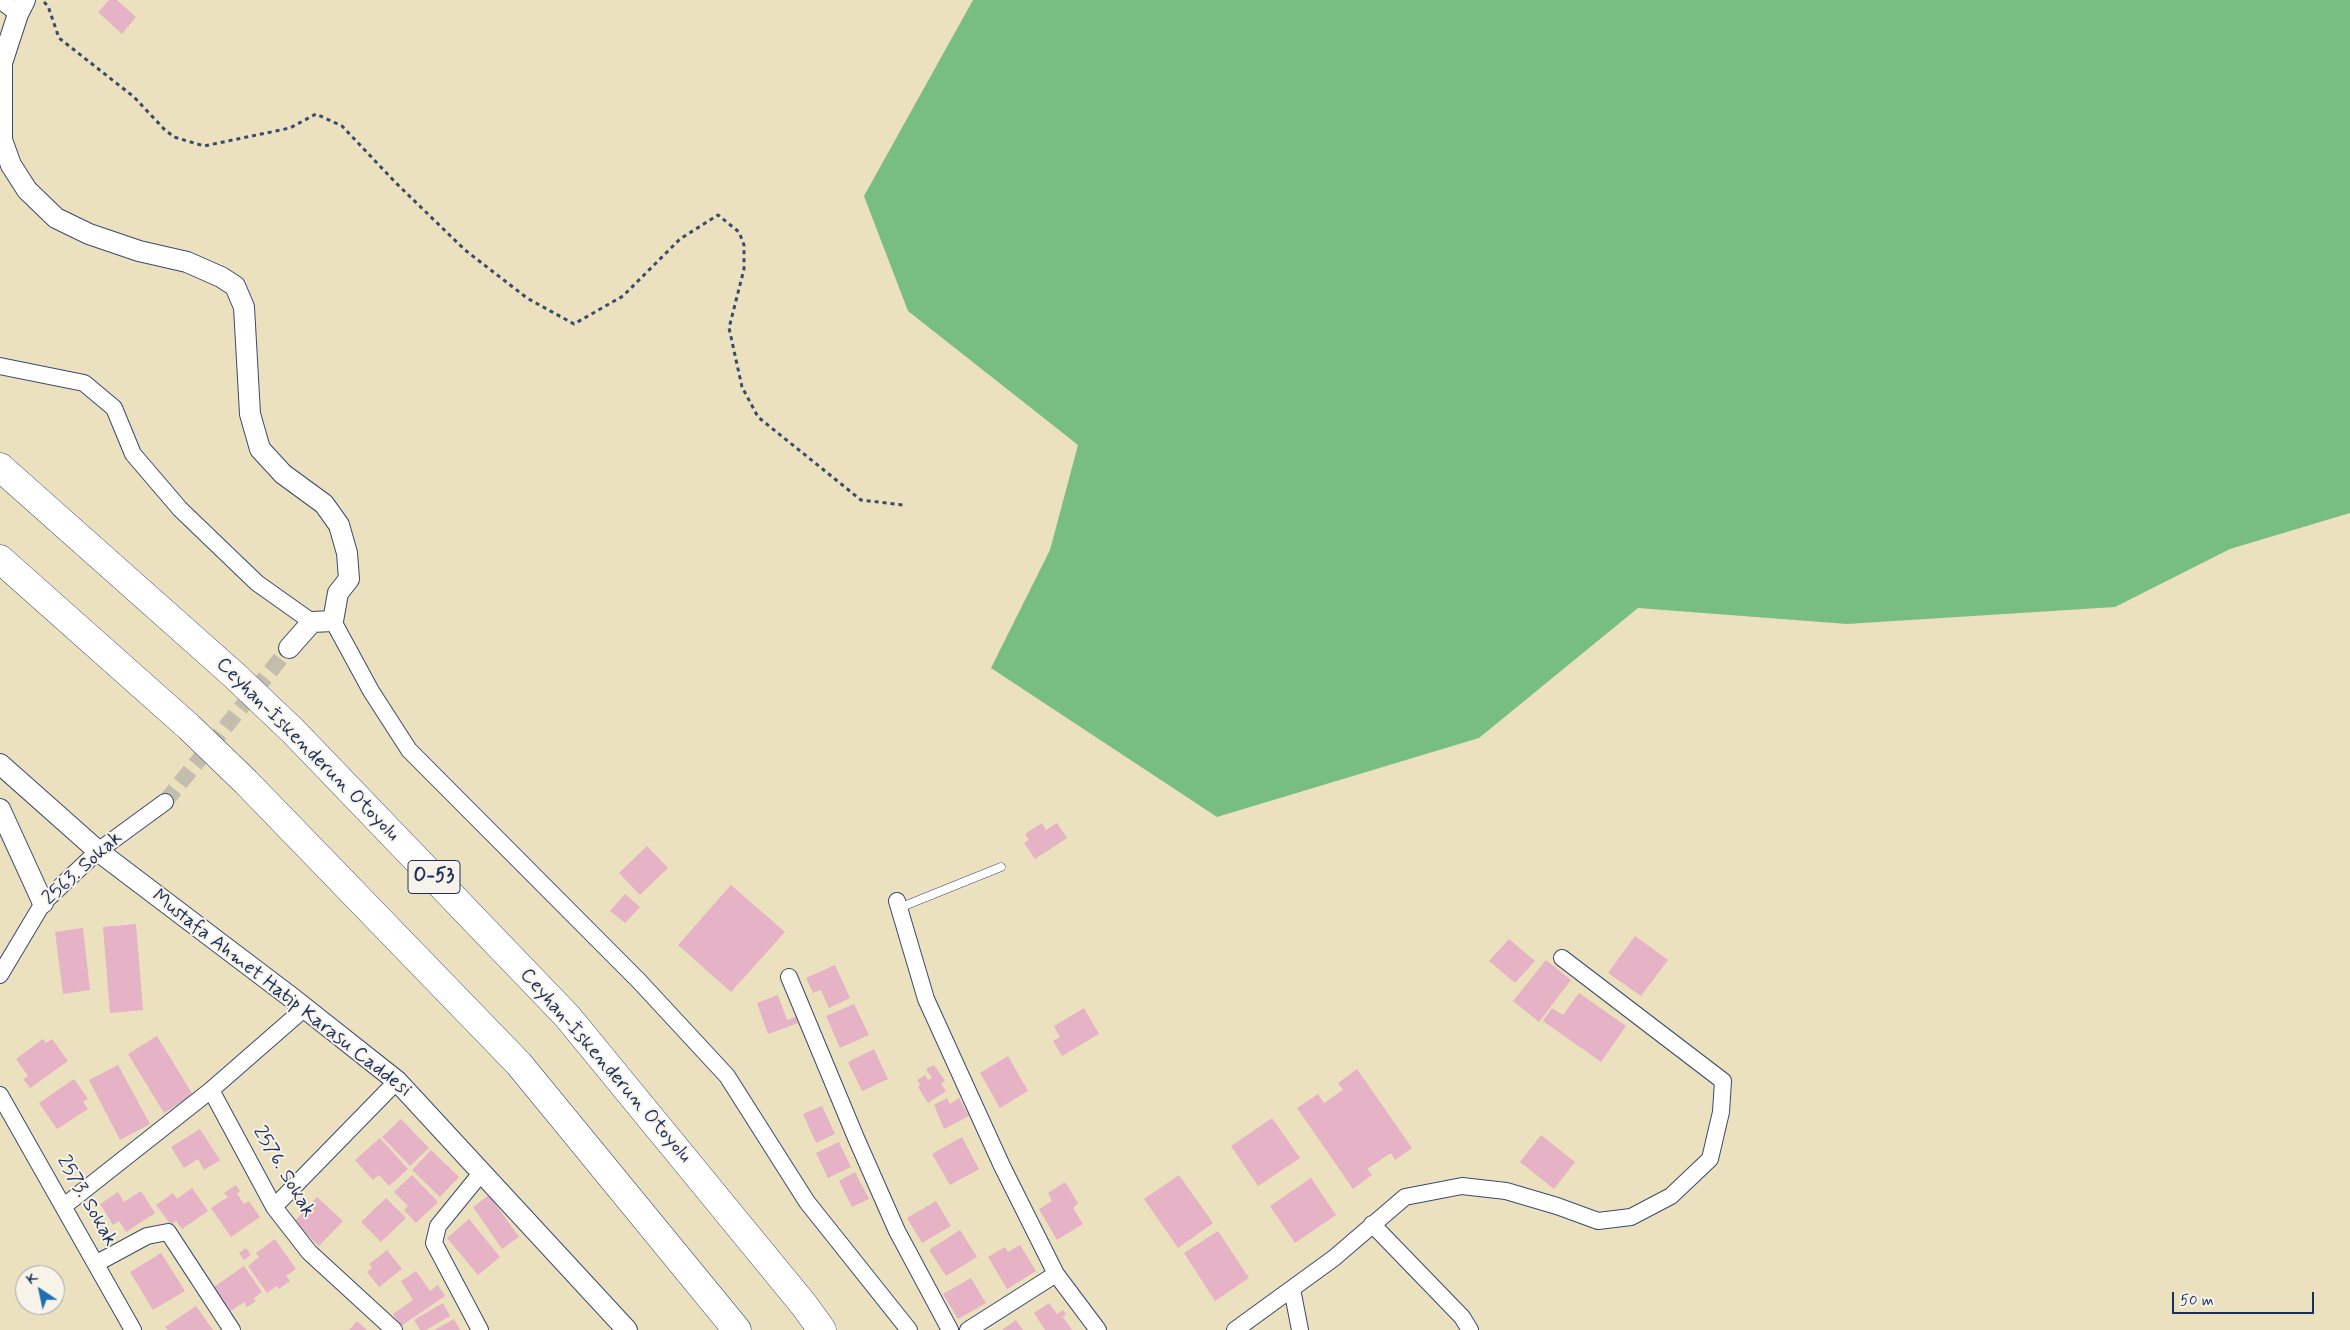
<!DOCTYPE html>
<meta charset="utf-8">
<style>
body{margin:0}
#map{position:relative;width:2350px;height:1330px;overflow:hidden;background:#ece1bf;font-family:Mynerve,sans-serif}
canvas{display:block}
.north{position:absolute;left:15px;top:1265px;width:50px;height:50px;box-sizing:border-box;background:#f7f3e8;border:1px solid #9fa5b1;border-radius:50%;rotate:326deg;font-size:14px;font-weight:700;line-height:20px;text-align:center;color:#1b2f5e}
.north::after{content:'';display:block;margin:auto;width:18px;height:22px;background:#1f6fb2;clip-path:polygon(50% 0,100% 100%,50% 72%,0 100%)}
.scale{position:absolute;left:2172px;top:1292px;width:142px;height:22px;box-sizing:border-box;border:2px solid #1b2f5e;border-top:0;padding-left:6px;font-size:15px;line-height:18px;white-space:nowrap;color:#1b2f5e;-webkit-text-stroke:4px #f7f3e8;paint-order:stroke}
</style>
<div id="map">
<canvas width="2350" height="1330"></canvas>
<div class="north">K</div>
<div class="scale">50 m</div>
</div>
<script>
const g = document.querySelector('canvas').getContext('2d');
g.lineJoin = 'round';
function fillPath(path, color) { g.fillStyle = color; g.fill(path, 'evenodd'); }
const toPath = rows => new Path2D(rows.map(r => 'M' + r).join(''));
function trace(path, color, width, dash) { g.strokeStyle = color; g.lineWidth = width; g.lineCap = dash ? 'butt' : 'round'; g.setLineDash(dash || []); g.stroke(path); }
function label(font, color, halo, rows, align = 'center') {
  g.font = font + ' Mynerve,sans-serif'; g.lineWidth = 4; g.setLineDash([]); g.textBaseline = 'middle'; g.strokeStyle = halo; g.fillStyle = color; for (const [text, x, y, turn = 0] of rows) {
    g.save(); g.translate(x, y); g.rotate((+turn || 0) * Math.PI / 180); g.textAlign = isNaN(turn) ? turn : align; if (halo) g.strokeText(text, 0, 0); g.fillText(text, 0, 0); g.restore();
  }
}
fillPath(toPath([
 [973,0,2350,0,2350,513,2230,549,2115,607,1847,624,1638,608,1479,738,1217,817,991,668,1050,550,1078,445,908,311,864,196]
]), '#78be83');
fillPath(toPath([
 [109,0,117,0,136,17,122,34,98,12],
 [1042,823,1046,830,1057,823,1067,838,1035,859,1024,843,1029,840,1025,834],
 [647,846,668,868,640,895,619,873],
 [731,885,785,932,731,992,678,945],
 [625,894,640,907,625,923,610,911],
 [136,924,143,1010,110,1013,103,927],
 [83,928,90,990,63,994,55,932],
 [1635,936,1668,960,1641,996,1608,973],
 [1509,939,1535,961,1515,983,1489,961],
 [1546,960,1571,980,1539,1022,1513,1001],
 [835,965,850,998,829,1008,821,990,813,993,806,978],
 [1579,993,1626,1026,1601,1062,1543,1021,1552,1008,1563,1015],
 [778,995,787,1020,799,1016,801,1022,768,1034,757,1003],
 [854,1004,869,1035,840,1048,826,1016],
 [1084,1008,1099,1034,1062,1056,1053,1041,1060,1037,1054,1026],
 [157,1036,193,1095,164,1113,128,1054],
 [43,1039,46,1043,52,1039,68,1061,30,1088,23,1079,28,1076,16,1059],
 [874,1049,888,1079,862,1091,848,1062],
 [1008,1056,1028,1091,1000,1108,980,1073],
 [118,1065,150,1124,120,1140,89,1080],
 [934,1065,945,1081,941,1084,946,1091,928,1103,918,1087,920,1085,917,1080,925,1075,928,1080,932,1078,926,1069],
 [1357,1069,1412,1148,1395,1160,1391,1153,1367,1169,1372,1175,1353,1189,1297,1108,1318,1094,1324,1103,1343,1090,1338,1083],
 [74,1079,88,1099,83,1102,88,1109,57,1129,39,1103],
 [947,1098,950,1104,959,1098,969,1116,944,1129,934,1105],
 [822,1106,835,1134,816,1143,803,1114],
 [1272,1118,1300,1158,1258,1186,1231,1146],
 [401,1119,429,1148,410,1166,382,1137],
 [200,1129,220,1160,204,1170,198,1159,184,1168,171,1147],
 [1541,1135,1575,1162,1554,1189,1520,1162],
 [962,1137,979,1169,950,1185,932,1154],
 [380,1138,408,1169,389,1186,379,1175,373,1180,355,1160],
 [839,1142,851,1167,828,1178,816,1153],
 [431,1150,459,1177,440,1197,412,1170],
 [855,1172,869,1199,852,1207,839,1181],
 [412,1175,438,1202,416,1223,404,1210,408,1206,394,1192],
 [1179,1175,1213,1223,1178,1248,1144,1199],
 [1311,1178,1336,1215,1295,1243,1270,1206],
 [1065,1182,1078,1203,1073,1208,1083,1224,1057,1240,1039,1209,1052,1201,1048,1193],
 [236,1185,240,1191,237,1194,244,1204,249,1201,260,1217,231,1237,211,1208,228,1197,224,1193],
 [192,1188,208,1211,182,1229,176,1221,171,1225,156,1205,173,1193,177,1199],
 [141,1191,155,1213,126,1232,119,1221,113,1225,100,1204,118,1192,124,1202],
 [489,1195,519,1237,502,1249,473,1207],
 [317,1197,343,1221,319,1246,294,1222],
 [386,1198,406,1218,381,1242,361,1222],
 [936,1201,951,1226,922,1243,907,1218],
 [469,1219,500,1257,478,1275,447,1238],
 [960,1230,977,1257,946,1276,929,1250],
 [1218,1231,1249,1278,1215,1301,1184,1253],
 [275,1239,296,1269,286,1276,290,1281,279,1289,277,1286,267,1293,248,1266,259,1257,256,1253],
 [1020,1245,1036,1271,1007,1289,988,1257,1005,1247,1008,1252],
 [246,1248,251,1255,244,1260,239,1253],
 [387,1250,402,1269,379,1287,367,1272,372,1268,369,1264],
 [161,1253,185,1291,153,1310,130,1272],
 [244,1266,262,1292,254,1298,256,1301,247,1307,244,1302,231,1311,214,1287],
 [416,1271,430,1291,438,1285,445,1296,401,1326,393,1314,413,1300,401,1281],
 [971,1278,986,1303,958,1319,943,1294],
 [443,1303,450,1316,426,1330,420,1330,414,1320],
 [1049,1303,1057,1314,1063,1310,1066,1314,1063,1317,1072,1330,1045,1330,1034,1313],
 [196,1306,213,1330,168,1330,165,1327],
 [454,1319,460,1330,434,1330],
 [1016,1320,1023,1330,1002,1330],
 [357,1321,367,1330,349,1330]
]), '#e6b2c5');
trace(toPath([
 [165,802,289,648]
]), '#c2bdac', 16, [16, 8]);
const service = toPath([
 [899,908,1001,867]
]);
const minor = toPath([
 [0,0,18,14],
 [0,366,84,383,114,408,133,454,180,509,257,583,312,622],
 [333,621,371,691,409,750,639,981,727,1076,807,1202,909,1330],
 [897,901,926,999,1002,1166,1056,1274,1098,1330],
 [0,975,43,903,98,851,165,802],
 [789,977,856,1138,897,1231,950,1330],
 [211,1090,274,1207,309,1252,394,1330],
 [0,1095,133,1330],
 [64,1206,211,1090,305,1008],
 [274,1207,397,1081],
 [1372,1224,1462,1317,1470,1330],
 [97,1263,147,1236,168,1232,232,1330],
 [1292,1289,1300,1330],
 [480,1330,434,1243,438,1226,482,1172],
 [968,1330,1056,1274],
 [1235,1330,1334,1258,1405,1197,1462,1186,1506,1191,1557,1206,1598,1221,1631,1217,1671,1196,1710,1159,1721,1112,1723,1081,1562,958]
]);
const tertiary = toPath([
 [25,0,18,14,2,63,2,140,11,165,27,190,56,218,89,234,139,251,187,262,221,277,235,286,244,307,250,414,260,449,283,474,324,504,339,525,347,553,349,579,338,593,333,621,312,622,289,648],
 [0,764,98,851,292,998,397,1081,627,1330],
 [0,809,43,903]
]);
const motorway = toPath([
 [0,467,234,675,293,731,567,1016,804,1305,822,1330],
 [0,559,189,727,246,782,519,1064,737,1330]
]);
trace(service, '#3a4a6d', 9);
trace(minor, '#3a4a6d', 18);
trace(tertiary, '#3a4a6d', 22);
trace(motorway, '#3a4a6d', 29);
trace(toPath([
 [44,2,48,6,59,38,134,97,164,129,174,137,204,146,290,128,316,114,342,126,396,183,465,250,527,298,574,324,623,296,680,239,718,215,739,232,744,245,744,269,729,328,742,387,758,417,861,500,903,505]
]), '#3a4a6d', 3, [4, 4]);
trace(service, '#fff', 8);
trace(minor, '#fff', 16);
trace(tertiary, '#fff', 20);
trace(motorway, '#fff', 28);
for (const [x, y, w] of [
 [434,877,52]
]) { const box = new Path2D(); box.roundRect(x - w / 2, y - 16.5, w, 33, 4); g.fillStyle = '#f7f3e8'; g.fill(box); trace(box, '#1b2f5e', 1); }
label('bold 19px', '#1b2f5e', null, [
 ["O-53",434,877]
]);
label('20px', '#1b2f5e', '#f7f3e8', [
 ["Ceyhan-İskenderun Otoyolu",307,750,45],
 ["2563. Sokak",83,869,-42],
 ["Mustafa Ahmet Hatip Karasu Caddesi",281,994,38],
 ["Ceyhan-İskenderun Otoyolu",605,1066,49],
 ["2576. Sokak",283,1172,59],
 ["2573. Sokak",86,1201,60]
]);
</script>
